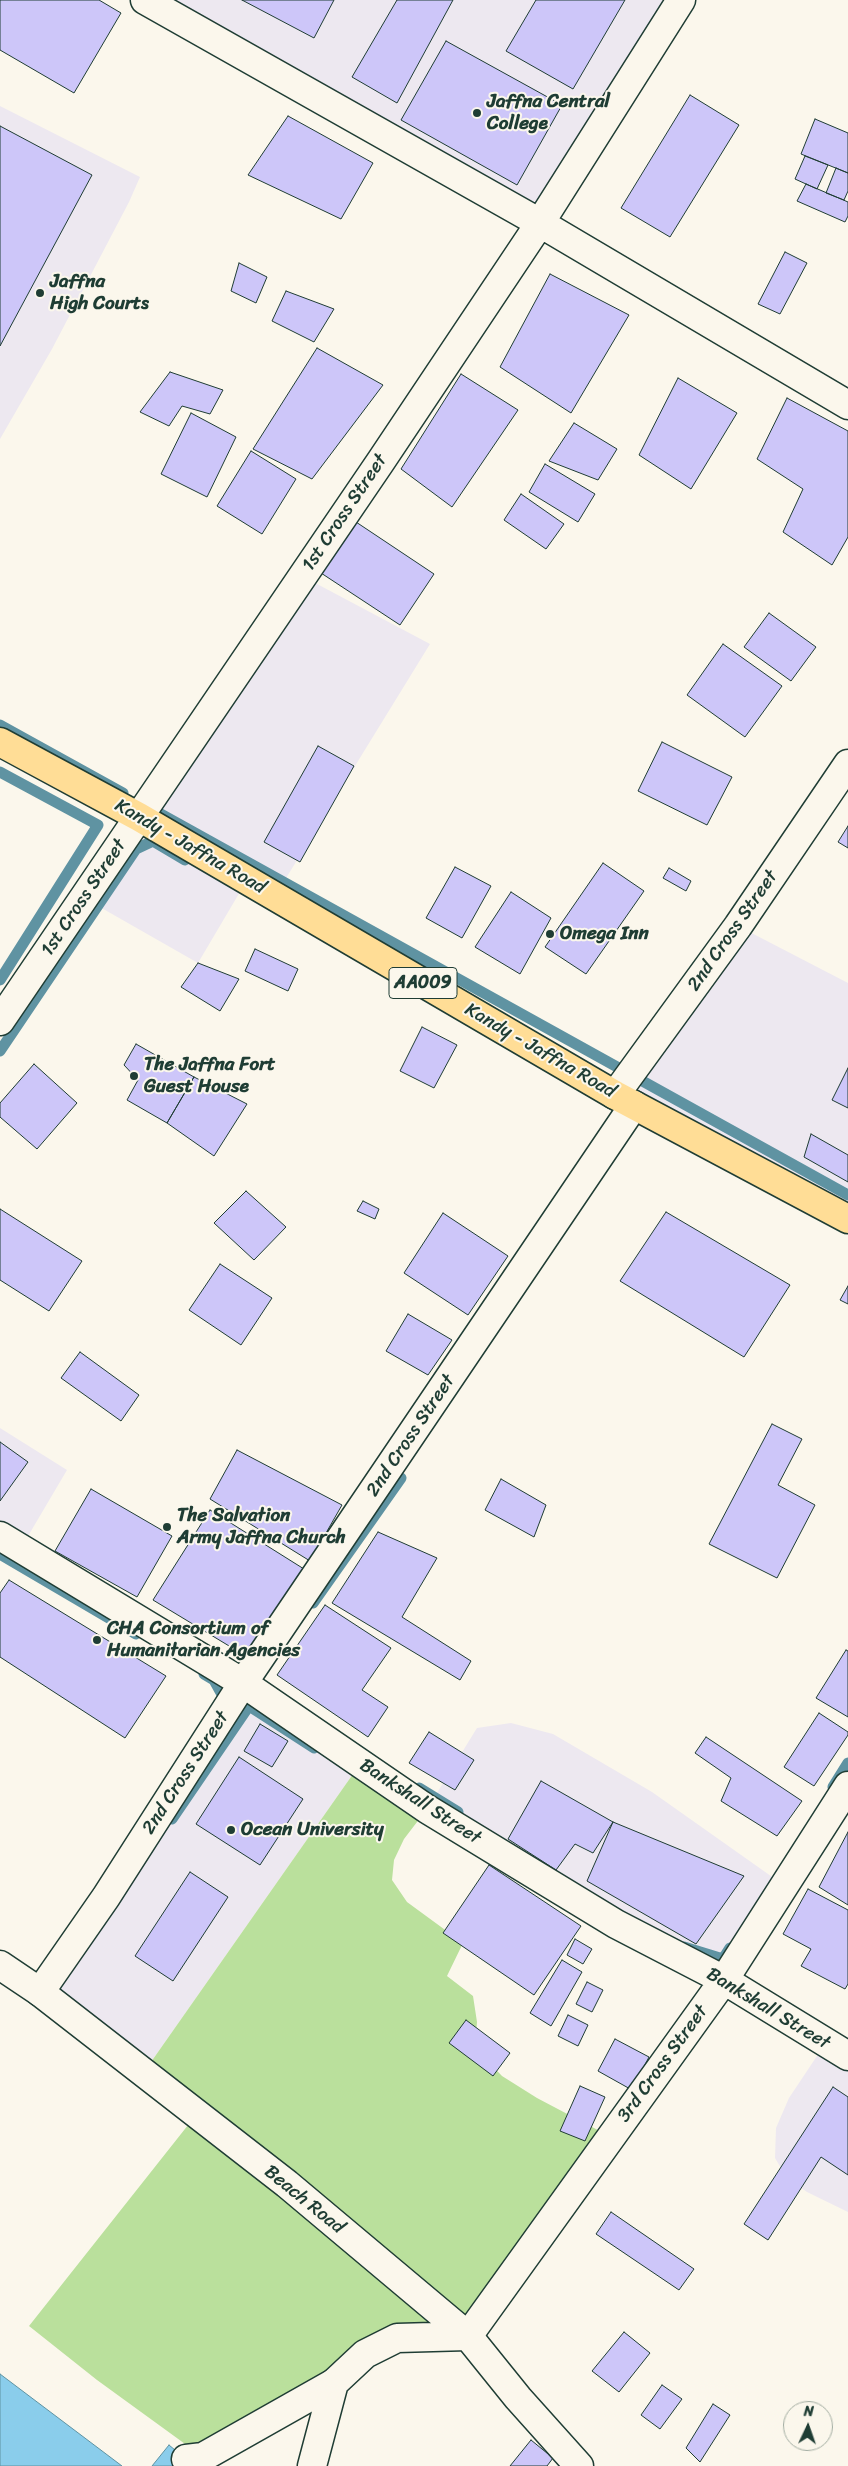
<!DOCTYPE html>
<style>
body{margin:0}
#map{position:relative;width:848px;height:2466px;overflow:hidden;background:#fbf7ec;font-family:Sriracha,sans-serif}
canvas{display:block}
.north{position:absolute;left:783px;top:2401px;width:50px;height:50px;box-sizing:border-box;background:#fbf7ec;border:1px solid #a3ada2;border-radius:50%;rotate:3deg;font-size:14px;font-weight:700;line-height:20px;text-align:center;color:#1f3d34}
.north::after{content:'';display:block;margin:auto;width:18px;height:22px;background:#1f3d34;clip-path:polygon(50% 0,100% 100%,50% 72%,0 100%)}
</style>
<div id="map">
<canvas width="848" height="2466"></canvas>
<div class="north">N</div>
</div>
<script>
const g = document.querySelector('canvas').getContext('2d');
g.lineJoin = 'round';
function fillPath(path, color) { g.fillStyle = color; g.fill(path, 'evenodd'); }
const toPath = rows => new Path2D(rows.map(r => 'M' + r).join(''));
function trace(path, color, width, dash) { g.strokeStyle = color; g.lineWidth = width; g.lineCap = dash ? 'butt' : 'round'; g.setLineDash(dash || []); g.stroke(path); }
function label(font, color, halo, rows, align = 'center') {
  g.font = font + ' Sriracha,sans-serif'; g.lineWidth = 4; g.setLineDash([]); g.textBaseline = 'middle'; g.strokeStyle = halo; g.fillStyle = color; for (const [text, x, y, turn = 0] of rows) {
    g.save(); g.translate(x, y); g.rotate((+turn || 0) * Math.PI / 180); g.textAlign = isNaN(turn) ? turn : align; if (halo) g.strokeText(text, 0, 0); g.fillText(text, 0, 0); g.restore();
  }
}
fillPath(toPath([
 [145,0,681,0,540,223],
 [0,106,140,177,129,202,52,349,0,439],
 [302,576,430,644,275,896,247,880,198,963,84,898],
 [738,926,848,983,848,1219,615,1095],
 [0,1428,67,1470,21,1548,0,1536],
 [243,1683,360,1764,144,2072,40,1992],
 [511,1723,553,1734,652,1792,785,1886,724,1980,427,1809,477,1728],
 [825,2044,848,2056,848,2212,807,2192,787,2178,775,2158,776,2128,789,2098]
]), '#ede8f0');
fillPath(toPath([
 [360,1764,427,1809,404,1839,394,1860,392,1880,407,1902,463,1943,447,1976,473,1996,477,2022,475,2048,502,2076,537,2098,611,2137,468,2336,397,2338,203,2457,97,2380,29,2326,196,2115,144,2072]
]), '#bae09c');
const water = toPath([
 [0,2374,122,2466,0,2466,0,2374],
 [169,2445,194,2466,152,2466,169,2445]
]);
fillPath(water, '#8acdeb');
trace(water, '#5f93a2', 1);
trace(toPath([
 [0,725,123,793],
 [0,772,98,825,0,980],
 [150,808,848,1195],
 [0,1051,136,849,153,841,185,860],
 [0,1554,136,1634],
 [313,1603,401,1478],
 [204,1674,214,1680,224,1698,220,1703],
 [833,1787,848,1763],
 [419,1788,458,1812],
 [172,1819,249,1706,314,1748],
 [684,1947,723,1959,730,1948]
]), '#5f93a2', 11);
const building = toPath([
 [0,0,99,0,121,13,74,93,0,50,0,0],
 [242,0,334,0,314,38,242,0],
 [397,0,453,0,397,103,352,77,397,0],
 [536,0,625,0,573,89,506,51,536,0],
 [446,41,562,105,517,185,401,120,446,41],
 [690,95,739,125,670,237,621,208,690,95],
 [288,116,373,163,341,219,248,175,288,116],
 [815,119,848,133,848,173,801,154,815,119],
 [0,126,92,175,0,346,0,126],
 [805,156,828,165,817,189,795,179,805,156],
 [836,168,848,173,848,191,844,200,826,193,836,168],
 [806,184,848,202,848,216,845,222,797,201,806,184],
 [785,252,807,263,780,314,758,304,785,252],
 [239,263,267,277,256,303,231,291,239,263],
 [550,274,629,315,571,413,500,367,550,274],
 [286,291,334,309,314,342,272,321,286,291],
 [317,348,383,385,312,479,253,449,317,348],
 [170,372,223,390,210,414,182,406,169,426,140,412,170,372],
 [461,374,518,410,452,507,401,469,461,374],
 [678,378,737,413,691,489,639,455,678,378],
 [787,398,848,431,848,537,832,565,783,532,803,489,757,459,787,398],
 [191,413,236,437,207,497,161,474,191,413],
 [574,423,617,449,598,480,549,461,574,423],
 [251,451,296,479,262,534,217,506,251,451],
 [545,464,595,494,578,522,529,492,545,464],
 [521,494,564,524,546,549,504,520,521,494],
 [356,522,434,574,400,625,321,573,356,522],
 [769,613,816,647,791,681,744,647,769,613],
 [723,644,782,686,745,737,687,695,723,644],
 [662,742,732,777,707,825,638,791,662,742],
 [318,746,354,766,300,862,264,842,318,746],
 [848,826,848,848,838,842,848,826],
 [603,863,644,891,586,974,545,947,603,863],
 [455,867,491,886,462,938,426,918,455,867],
 [669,868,691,881,686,891,663,878,669,868],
 [511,892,551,918,520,974,475,947,511,892],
 [255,949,298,969,288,991,245,971,255,949],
 [198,963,239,979,220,1011,181,987,198,963],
 [422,1027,457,1045,434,1088,400,1071,422,1027],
 [136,1044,194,1077,167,1123,127,1100,138,1080,124,1065,136,1044],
 [34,1064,77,1103,37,1149,0,1117,0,1103,34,1064],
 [848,1068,848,1108,832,1100,848,1068],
 [194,1077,247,1104,214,1156,167,1123,194,1077],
 [811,1134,848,1155,848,1182,804,1157,811,1134],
 [246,1191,286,1227,254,1260,214,1223,246,1191],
 [363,1201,379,1209,375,1219,357,1211,363,1201],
 [0,1209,82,1261,49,1311,0,1280,0,1209],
 [666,1212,790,1285,744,1357,620,1281,666,1212],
 [443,1213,508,1256,468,1315,404,1273,443,1213],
 [220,1264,272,1298,241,1345,189,1310,220,1264],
 [848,1286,848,1304,840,1300,848,1286],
 [408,1314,452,1340,428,1375,386,1351,408,1314],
 [80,1352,139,1395,121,1421,61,1378,80,1352],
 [772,1424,802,1439,778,1485,815,1505,777,1578,709,1544,772,1424],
 [0,1442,28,1462,0,1501,0,1442],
 [237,1450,342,1505,310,1561,210,1499,237,1450],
 [501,1479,546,1505,534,1537,485,1510,501,1479],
 [91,1489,172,1536,137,1597,55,1551,91,1489],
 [210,1510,304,1569,249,1658,153,1600,210,1510],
 [378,1532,437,1558,402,1617,471,1661,460,1680,332,1603,378,1532],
 [9,1580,166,1676,125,1738,0,1657,0,1593,9,1580],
 [325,1605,391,1648,362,1690,388,1707,368,1737,277,1675,325,1605],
 [846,1650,848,1651,848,1717,816,1698,846,1650],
 [819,1713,848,1732,848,1735,814,1786,784,1767,819,1713],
 [260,1724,288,1741,272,1767,244,1751,260,1724],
 [429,1732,474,1760,455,1790,409,1763,429,1732],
 [706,1737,802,1801,777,1836,721,1801,731,1778,695,1753,706,1737],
 [239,1757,303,1799,260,1865,196,1824,239,1757],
 [541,1781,613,1822,593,1853,575,1844,556,1870,508,1839,541,1781],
 [613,1822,744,1876,696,1944,587,1881,613,1822],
 [848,1832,848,1905,819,1887,848,1832],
 [489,1865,581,1926,534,1995,443,1933,489,1865],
 [190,1872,228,1897,173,1981,135,1956,190,1872],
 [808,1889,848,1910,848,1984,845,1989,801,1966,811,1949,783,1934,808,1889],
 [575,1939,592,1949,583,1964,567,1955,575,1939],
 [562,1960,582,1972,551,2026,530,2013,562,1960],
 [587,1982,603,1990,592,2012,576,2004,587,1982],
 [568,2015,588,2025,578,2046,558,2036,568,2015],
 [466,2020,510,2053,493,2076,449,2043,466,2020],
 [615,2039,649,2057,632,2090,598,2071,615,2039],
 [580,2086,605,2097,585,2141,560,2131,580,2086],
 [833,2087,848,2097,848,2175,821,2157,768,2240,744,2224,833,2087],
 [611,2212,694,2269,679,2290,596,2234,611,2212],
 [624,2332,650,2353,619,2392,592,2371,624,2332],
 [662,2385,682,2399,660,2429,641,2415,662,2385],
 [713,2404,730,2415,700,2462,686,2448,713,2404],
 [531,2440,553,2458,547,2466,510,2466,531,2440]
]);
fillPath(building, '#cdc6f9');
trace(building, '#1f3d34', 1);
const street = toPath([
 [145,0,540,223,848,405],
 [0,1021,381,461,540,223,681,0],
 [615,1095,738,926,848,764],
 [0,1536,243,1683,427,1809,514,1862,616,1924,724,1980,848,2056],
 [40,1992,106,1897,243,1683,634,1105],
 [468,2336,724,1980,848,1786],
 [186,2459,203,2457,334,2383]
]);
const secondary = toPath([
 [0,1965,40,1992,287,2184,468,2336,518,2398,579,2466],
 [312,2466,334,2383,365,2354,397,2338,468,2336]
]);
const highway = toPath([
 [0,742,139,817,615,1095,848,1219]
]);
trace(street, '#1f3d34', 31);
trace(secondary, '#1f3d34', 31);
trace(highway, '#1f3d34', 31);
trace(street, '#fbf7ec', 28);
trace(secondary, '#fbf7ec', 28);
trace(highway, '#ffdd96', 28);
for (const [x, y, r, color] of [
 [477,113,5,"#1f3d34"],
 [40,293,5,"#1f3d34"],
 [550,934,5,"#1f3d34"],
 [134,1076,5,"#1f3d34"],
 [167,1527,5,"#1f3d34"],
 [97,1640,5,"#1f3d34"],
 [231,1830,5,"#1f3d34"]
]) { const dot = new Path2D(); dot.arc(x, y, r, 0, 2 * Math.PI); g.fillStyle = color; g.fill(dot); trace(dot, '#fbf7ec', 2); }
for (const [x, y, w] of [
 [423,983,68]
]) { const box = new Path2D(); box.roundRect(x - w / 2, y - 15.5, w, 31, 4); g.fillStyle = '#fbf7ec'; g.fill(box); trace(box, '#1f3d34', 1); }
label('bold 18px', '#1f3d34', null, [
 ["AA009",423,983]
]);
label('bold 19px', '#1f3d34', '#fbf7ec', [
 ["Jaffna Central",487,102],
 ["College",487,124],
 ["Jaffna",50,282],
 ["High Courts",50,304],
 ["Omega Inn",560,934],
 ["The Jaffna Fort",144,1065],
 ["Guest House",144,1087],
 ["The Salvation",177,1516],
 ["Army Jaffna Church",177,1538],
 ["CHA Consortium of",107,1629],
 ["Humanitarian Agencies",107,1651],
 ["Ocean University",241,1830]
], 'left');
label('19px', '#1f3d34', '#fbf7ec', [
 ["1st Cross Street",345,513,-56],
 ["Kandy - Jaffna Road",190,847,30],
 ["1st Cross Street",84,898,-56],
 ["2nd Cross Street",733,931,-55],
 ["Kandy - Jaffna Road",540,1051,30],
 ["2nd Cross Street",411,1436,-56],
 ["2nd Cross Street",186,1773,-57],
 ["Bankshall Street",420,1802,33],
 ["Bankshall Street",768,2009,31],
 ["3rd Cross Street",663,2064,-54],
 ["Beach Road",304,2200,39]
]);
</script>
